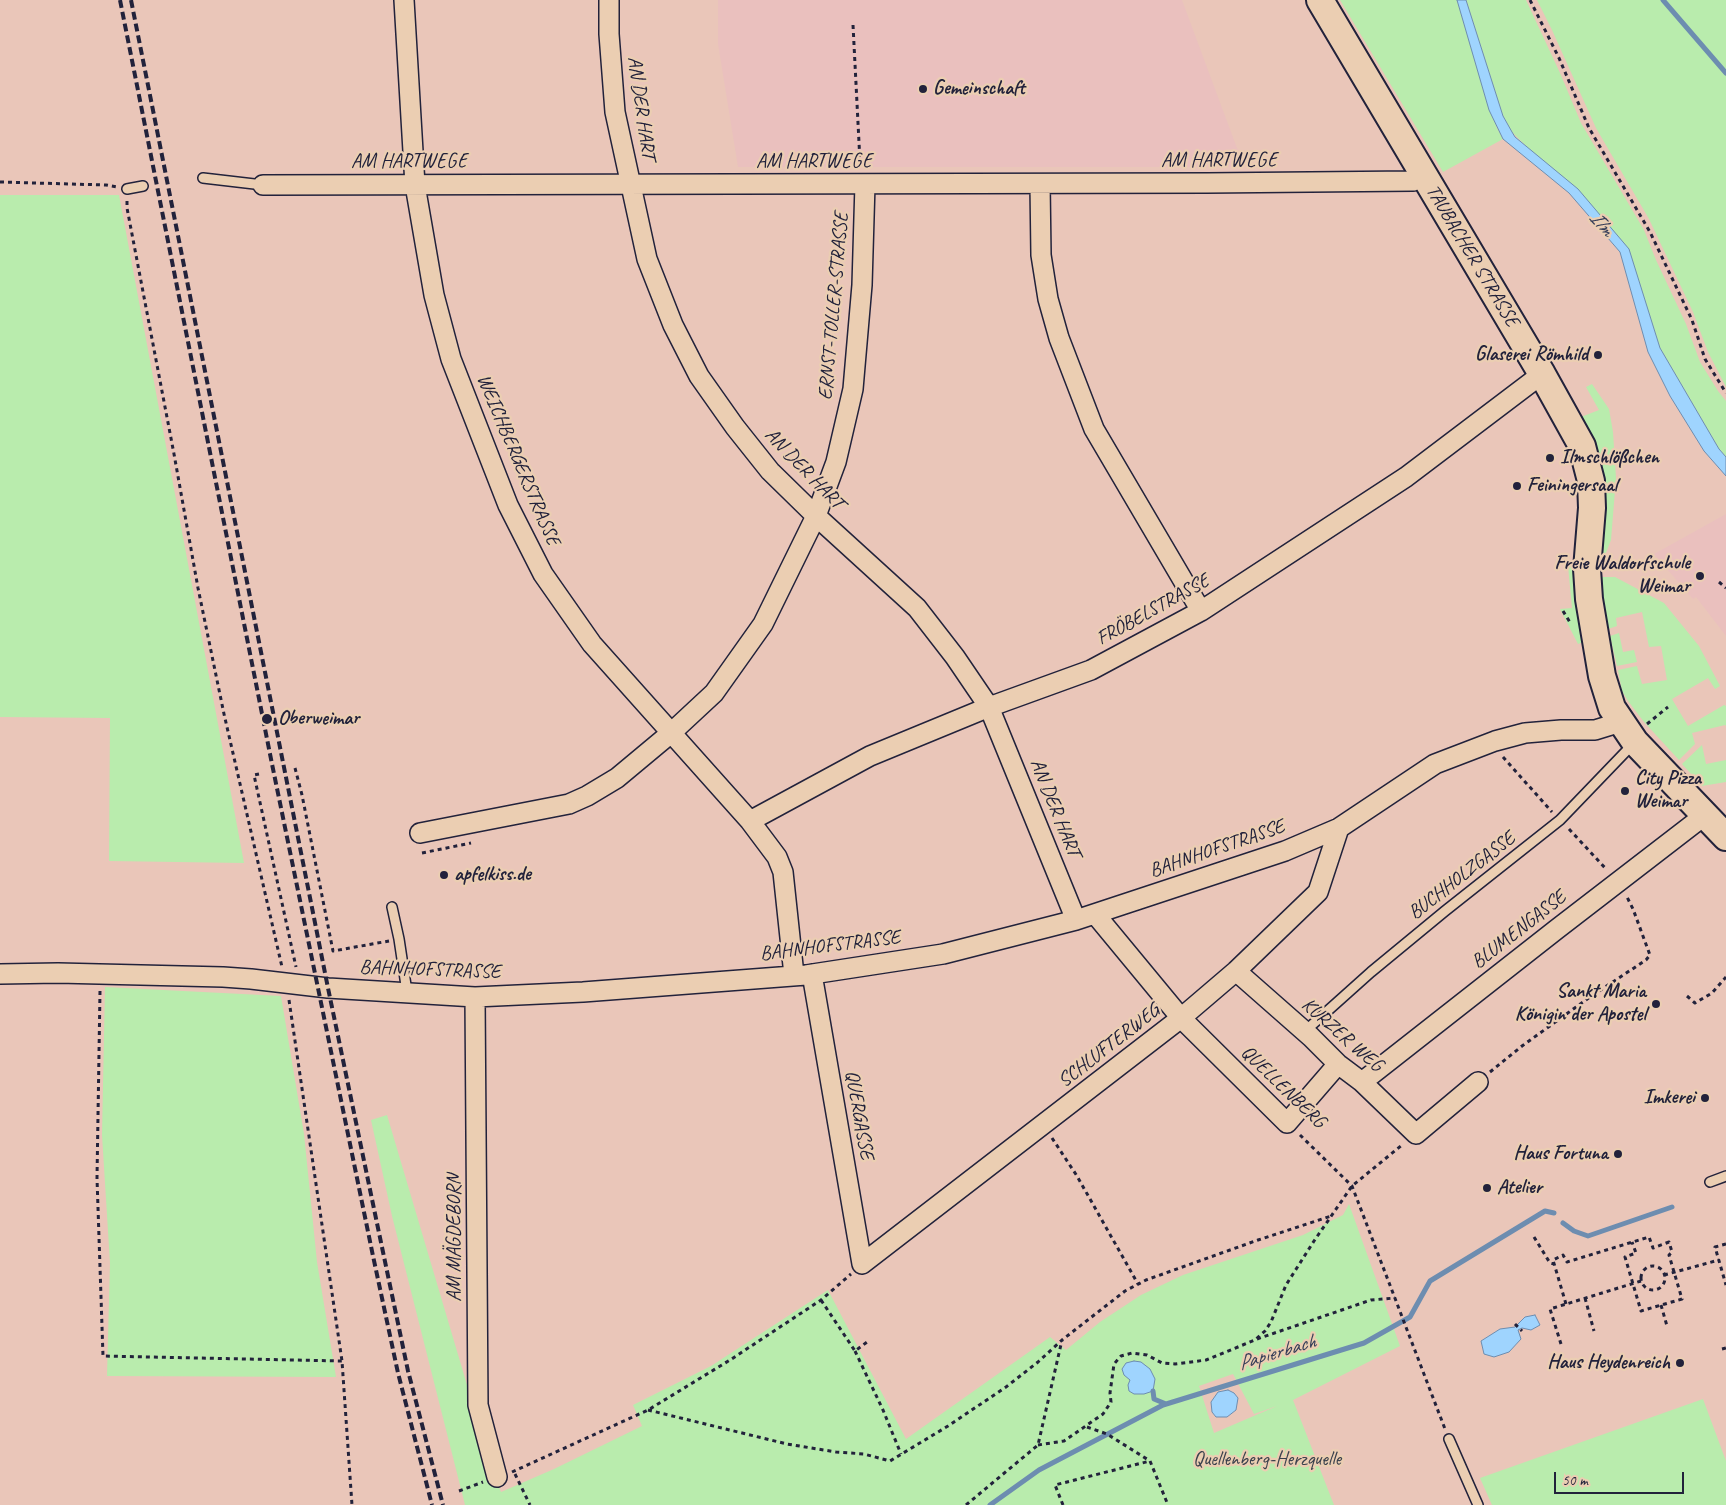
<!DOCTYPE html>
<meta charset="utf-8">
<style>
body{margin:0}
#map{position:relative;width:1726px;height:1505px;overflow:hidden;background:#eac6b9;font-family:Caveat,sans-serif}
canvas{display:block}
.scale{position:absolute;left:1554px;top:1472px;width:130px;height:22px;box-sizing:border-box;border:2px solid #22223b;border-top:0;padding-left:6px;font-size:15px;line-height:18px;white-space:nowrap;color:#22223b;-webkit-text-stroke:4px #ebceb2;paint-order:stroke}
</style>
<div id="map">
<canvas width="1726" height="1505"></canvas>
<div class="scale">50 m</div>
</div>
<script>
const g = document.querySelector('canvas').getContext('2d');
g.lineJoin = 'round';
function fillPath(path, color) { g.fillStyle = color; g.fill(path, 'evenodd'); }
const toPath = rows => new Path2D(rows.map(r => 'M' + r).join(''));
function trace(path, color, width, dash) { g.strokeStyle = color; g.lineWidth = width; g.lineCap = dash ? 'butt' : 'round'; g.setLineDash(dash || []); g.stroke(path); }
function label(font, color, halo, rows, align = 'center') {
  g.font = font + ' Caveat,sans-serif'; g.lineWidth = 4.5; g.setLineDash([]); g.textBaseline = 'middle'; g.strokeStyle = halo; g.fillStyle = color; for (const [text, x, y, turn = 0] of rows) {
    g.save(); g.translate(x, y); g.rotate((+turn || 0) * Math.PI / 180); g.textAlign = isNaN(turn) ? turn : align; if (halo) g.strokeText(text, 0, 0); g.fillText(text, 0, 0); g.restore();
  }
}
fillPath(toPath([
 [718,0,1182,0,1244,167,738,167,718,44],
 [1726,514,1726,636,1696,597,1693,599,1654,554]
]), '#eac0be');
fillPath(toPath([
 [1340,0,1457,0,1497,128,1503,139,1443,172],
 [1466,0,1526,0,1560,73,1581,123,1644,230,1656,260,1686,324,1700,362,1718,391,1726,401,1726,457,1719,449,1660,348,1628,249,1512,132,1503,116],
 [1537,0,1726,0,1726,387,1708,352,1693,312,1649,219,1596,128,1552,30],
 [0,195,119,195,244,863,109,861,110,718,0,717],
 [1592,384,1609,409,1613,432,1616,478,1611,540,1604,558,1598,558,1581,417,1599,410,1586,387],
 [1568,566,1574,566,1577,607,1583,642,1578,644,1560,609,1572,608],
 [1600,577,1615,577,1664,603,1699,646,1720,686,1715,689,1708,678,1672,699,1688,726,1724,705,1726,706,1726,726,1725,725,1692,733,1695,744,1679,760,1644,722,1628,701,1622,691,1618,670,1637,666,1642,684,1667,680,1661,646,1649,647,1642,612,1616,618,1617,626,1608,629,1600,586],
 [1619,633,1623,652,1634,650,1637,662,1617,666,1610,636],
 [1702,745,1706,764,1726,760,1726,782,1702,786,1682,764],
 [105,987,281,996,304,1134,317,1262,336,1377,107,1376,110,1263,102,1135],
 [387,1115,494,1476,501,1492,554,1469,642,1426,633,1405,711,1366,828,1290,906,1439,1050,1337,1066,1350,1100,1322,1141,1295,1183,1275,1303,1235,1343,1215,1349,1204,1400,1346,1293,1400,1334,1505,465,1505,392,1216,371,1120],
 [1233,1374,1254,1414,1277,1406,1214,1433,1199,1386],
 [1703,1399,1726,1461,1726,1505,1492,1505,1480,1478]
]), '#b9ecad');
const water = toPath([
 [1457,0,1466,0,1503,116,1512,132,1515,137,1578,189,1629,249,1660,348,1719,449,1726,457,1726,476,1704,451,1670,396,1648,352,1620,252,1569,193,1503,139,1489,110,1457,0],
 [1535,1315,1540,1325,1531,1330,1522,1328,1518,1330,1521,1339,1509,1352,1494,1357,1484,1354,1481,1341,1500,1329,1515,1327,1525,1317,1535,1315],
 [1134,1361,1141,1362,1150,1369,1155,1379,1153,1391,1144,1394,1134,1394,1129,1391,1128,1385,1130,1380,1124,1375,1122,1369,1126,1363,1134,1361],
 [1228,1390,1234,1393,1238,1398,1236,1410,1227,1417,1216,1417,1212,1412,1211,1402,1218,1392,1228,1390]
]);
fillPath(water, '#9fd4fe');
trace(water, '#6d8db0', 1);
trace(toPath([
 [1663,0,1726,73],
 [1563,1223,1574,1231,1588,1236,1672,1207],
 [1153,1391,1154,1399,1166,1404],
 [990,1505,1039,1470,1163,1405,1364,1343,1410,1317,1430,1281,1545,1211,1554,1213]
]), '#6d8db0', 5);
const lane = toPath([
 [203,178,263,185],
 [127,189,143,186],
 [392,907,399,939,407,992],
 [1304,1032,1371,972,1445,911,1560,820,1634,743],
 [1710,1182,1726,1176],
 [1449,1439,1478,1505]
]);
const street = toPath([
 [404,0,415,185,434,295,451,359,508,505,543,574,592,644,750,821,777,857,783,872,794,975],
 [609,0,609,34,615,112,647,259,673,325,699,376,735,427,770,471,816,516,917,608,955,657,989,707,1076,920],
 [1040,184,1041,255,1048,299,1059,338,1094,429,1201,611],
 [263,185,1207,183,1413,181,1424,176],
 [750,821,870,756,989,707,1091,670,1201,611,1406,477,1542,374],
 [420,833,569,804,587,796,617,778,671,733,714,693,763,624,816,516,836,462,853,389,862,285,865,184],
 [1095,914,1181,1018,1287,1123,1338,1064],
 [1236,971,1311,1037,1338,1064,1362,1082,1416,1134,1478,1082],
 [0,974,58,973,223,977,251,979,328,988,475,997,583,992,806,975,943,954,1076,920,1285,851,1339,828,1435,764,1495,741,1525,733,1561,730,1595,730,1621,722],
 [812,974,862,1264,1181,1018,1236,971,1318,892,1339,828],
 [475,997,478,1405,497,1477],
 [1362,1082,1557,929,1705,815]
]);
const secondary = toPath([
 [1320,0,1542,374,1582,446,1591,481,1592,508,1587,569,1589,599,1602,676,1612,708,1635,742,1726,837]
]);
trace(lane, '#22223b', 12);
trace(street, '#22223b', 22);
trace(secondary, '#22223b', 30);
trace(toPath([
 [1530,0,1559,58,1589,128,1650,232,1692,320,1705,359,1726,393],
 [853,25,860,162],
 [0,182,106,185,117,187],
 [127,201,127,208,174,454,198,588,224,714,282,967],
 [1719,582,1726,588],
 [1563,611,1571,624],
 [1647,724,1668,707],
 [1503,757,1552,812],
 [295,768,302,795,333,951,389,941],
 [259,774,254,775,296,967],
 [1569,829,1607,870],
 [422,853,471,843],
 [100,991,97,1178,103,1356,342,1361],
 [1687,996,1695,1003,1712,993,1726,977],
 [289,1000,342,1361,352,1505],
 [1490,1072,1522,1046,1590,997,1646,960,1650,955,1633,909,1627,897],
 [1300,1135,1352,1186,1445,1429],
 [1052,1138,1077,1176,1138,1284],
 [1534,1237,1550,1263,1554,1264],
 [1726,1244,1715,1247,1726,1285],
 '1641 1278a12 12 0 1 1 24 0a12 12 0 1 1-24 0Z',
 [1664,1275,1719,1260],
 [1585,1298,1594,1331],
 [821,1300,855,1351,867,1342],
 [1566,1304,1553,1260,1563,1255,1567,1262,1649,1237,1653,1248,1669,1242,1672,1252,1669,1255,1682,1299,1641,1311,1625,1257,1636,1253,1632,1242],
 [1661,1305,1667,1326],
 [1515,1324,1522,1331],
 [1257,1339,1371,1300,1395,1298],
 [1561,1344,1550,1309,1641,1281],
 [1722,1349,1726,1348],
 [855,1351,883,1410,901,1454],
 [648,1410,787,1444,836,1452,864,1454,890,1461,948,1426,1006,1387,1038,1362,1062,1340,1125,1291,1146,1280,1258,1240,1331,1216],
 [1087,1427,1107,1434,1150,1461,1168,1505],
 [1038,1445,1064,1441,1103,1414,1111,1402,1110,1393,1114,1364,1121,1356,1132,1353,1147,1355,1162,1363,1175,1364,1206,1360,1255,1340,1265,1331,1271,1322,1286,1285,1314,1241,1352,1186,1402,1145],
 [512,1472,648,1410,730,1360,821,1300,851,1274],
 [515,1474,530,1505],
 [459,1491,483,1482],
 [966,1505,1038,1445,1062,1340],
 [1063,1505,1055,1485,1150,1461]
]), '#22223b', 3, [4, 4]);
trace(lane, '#ebceb2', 9);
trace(street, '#ebceb2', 19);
trace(secondary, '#ebceb2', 26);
trace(toPath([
 [120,0,272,764,373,1256,398,1373,432,1505],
 [131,0,328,988,383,1252,408,1371,443,1505]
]), '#22223b', 4, [8, 4]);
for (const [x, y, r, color] of [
 [923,89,5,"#22223b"],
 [1598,355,5,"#22223b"],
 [1550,458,5,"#22223b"],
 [1517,486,5,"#22223b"],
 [1700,576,5,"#22223b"],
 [267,719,6,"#22223b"],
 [1625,791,5,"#22223b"],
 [444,875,5,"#22223b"],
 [1656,1004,5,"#22223b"],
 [1705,1098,5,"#22223b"],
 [1618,1154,5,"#22223b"],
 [1487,1188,5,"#22223b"],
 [1680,1363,5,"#22223b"]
]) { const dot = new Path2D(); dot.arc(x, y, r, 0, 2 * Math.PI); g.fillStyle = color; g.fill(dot); trace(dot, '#ebceb2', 2); }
label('bold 20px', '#22223b', '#ebceb2', [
 ["Gemeinschaft",933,89],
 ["Glaserei Römhild",1588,355,"right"],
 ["Ilmschlößchen",1560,458],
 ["Feiningersaal",1527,486],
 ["Freie Waldorfschule",1690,564,"right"],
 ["Weimar",1690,587,"right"],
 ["Oberweimar",278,719],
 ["City Pizza",1635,779],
 ["Weimar",1635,802],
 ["apfelkiss.de",454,875],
 ["Sankt Maria",1646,992,"right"],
 ["Königin der Apostel",1646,1015,"right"],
 ["Imkerei",1695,1098,"right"],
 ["Haus Fortuna",1608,1154,"right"],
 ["Atelier",1497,1188],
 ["Haus Heydenreich",1670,1363,"right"]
], 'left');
label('20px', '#22223b', '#ebceb2', [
 ["AN DER HART",641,108,82],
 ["AM HARTWEGE",1219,161],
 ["AM HARTWEGE",409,162],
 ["AM HARTWEGE",814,162],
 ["TAUBACHER STRASSE",1472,256,59],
 ["ERNST-TOLLER-STRASSE",834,306,-85],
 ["WEICHBERGERSTRASSE",518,460,67],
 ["AN DER HART",804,469,46],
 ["FRÖBELSTRASSE",1153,610,-29],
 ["AN DER HART",1055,808,68],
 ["BAHNHOFSTRASSE",1217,849,-19],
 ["BUCHHOLZGASSE",1462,876,-38],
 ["BLUMENGASSE",1519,930,-38],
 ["BAHNHOFSTRASSE",830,946,-7],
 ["BAHNHOFSTRASSE",430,970,2],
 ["KURZER WEG",1342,1035,41],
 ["SCHLUFTERWEG",1109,1046,-38],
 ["QUELLENBERG",1283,1087,44],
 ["QUERGASSE",859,1115,80],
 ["AM MÄGDEBORN",455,1238,-90]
]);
label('20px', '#39404c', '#ebceb2', [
 ["Quellenberg-Herzquelle",1267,1460]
]);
label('italic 21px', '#353d58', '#ebceb2', [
 ["Ilm",1601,224,49],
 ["Papierbach",1277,1353,-17]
]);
</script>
